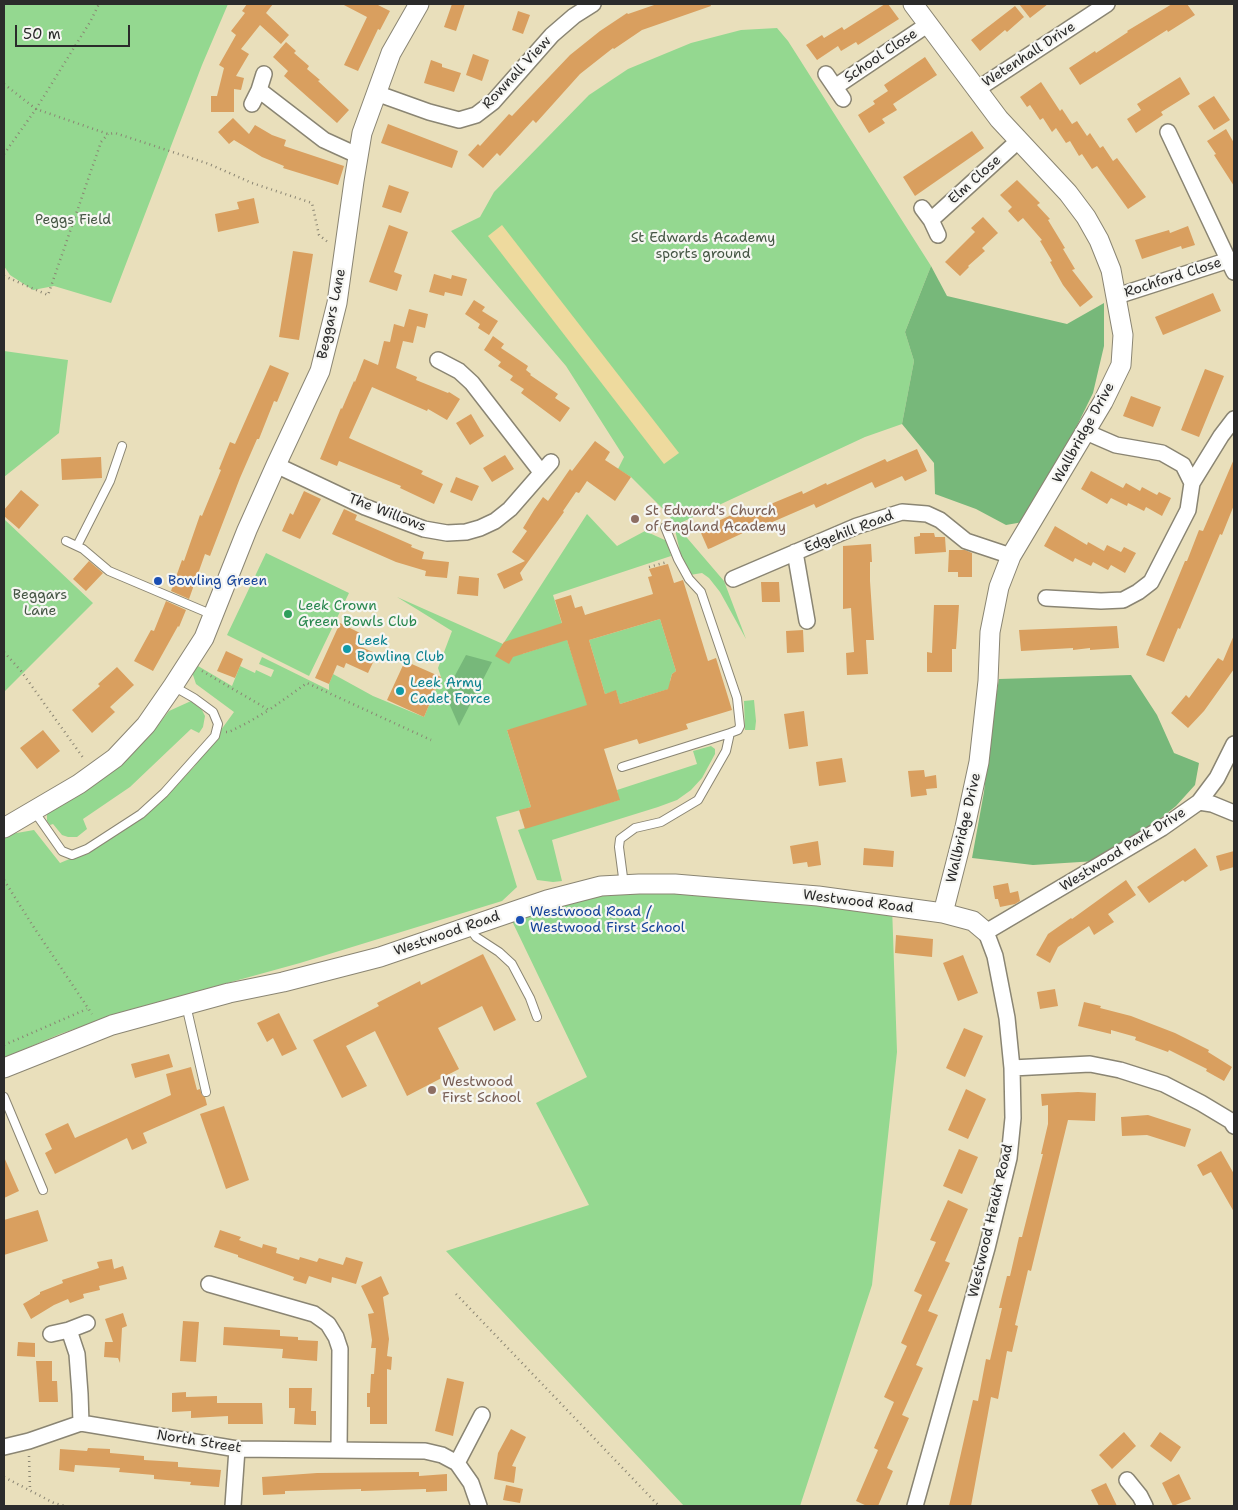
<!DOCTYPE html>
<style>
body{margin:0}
#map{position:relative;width:1238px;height:1510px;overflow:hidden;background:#e9dfbb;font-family:"Shantell Sans",sans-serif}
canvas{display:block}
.frame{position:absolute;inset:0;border:5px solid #2b2b2b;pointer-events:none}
.scale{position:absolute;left:15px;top:25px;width:115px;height:22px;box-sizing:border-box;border:2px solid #2b2b2b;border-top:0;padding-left:6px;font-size:15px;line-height:18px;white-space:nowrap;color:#2b2b2b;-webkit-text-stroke:4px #f6f6f2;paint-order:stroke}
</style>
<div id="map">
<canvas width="1238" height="1510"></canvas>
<div class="frame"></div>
<div class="scale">50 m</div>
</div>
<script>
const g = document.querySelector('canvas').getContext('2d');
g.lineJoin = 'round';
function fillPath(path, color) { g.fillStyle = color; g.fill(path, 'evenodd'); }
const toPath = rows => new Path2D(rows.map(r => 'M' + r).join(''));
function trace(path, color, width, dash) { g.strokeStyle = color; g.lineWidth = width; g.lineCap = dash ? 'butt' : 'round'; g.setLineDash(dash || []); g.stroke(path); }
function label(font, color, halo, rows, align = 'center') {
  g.font = font + ' "Shantell Sans",sans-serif'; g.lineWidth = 4.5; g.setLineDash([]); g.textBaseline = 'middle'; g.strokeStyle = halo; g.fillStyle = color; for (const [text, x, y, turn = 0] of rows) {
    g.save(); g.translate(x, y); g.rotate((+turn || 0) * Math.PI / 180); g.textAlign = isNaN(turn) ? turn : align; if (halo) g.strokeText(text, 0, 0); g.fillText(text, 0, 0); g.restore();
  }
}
fillPath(toPath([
 [4,4,228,4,202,65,111,303,54,286,33,290,10,275,4,266],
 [777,28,788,41,931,266,905,332,914,361,902,424,865,437,676,525,724,581,746,639,720,592,709,578,702,573,690,575,683,565,673,521,665,511,631,477,618,469,624,457,566,366,451,231,480,217,494,192,589,95,628,69,691,43,741,30],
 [4,351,68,360,59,433,4,477],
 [587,514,617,546,645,531,667,541,671,556,553,595,590,713,507,730,531,807,496,817,517,887,502,901,300,963,126,1011,60,1034,4,1058,4,838,11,834,34,830,60,863,86,852,146,814,172,790,194,767,234,712,196,684,192,672,198,666,232,686,240,666,255,673,256,670,271,677,274,670,259,664,262,657,329,690,329,684,333,674,373,696,424,717,441,677,438,668,452,631,397,597,503,644],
 [516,638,553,644,522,654],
 [4,519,93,603,4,692],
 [266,553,349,593,309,676,227,635],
 [660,619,676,671,672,674,670,681,672,688,620,704,616,691,605,694,589,640],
 [754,700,756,721,755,730,745,730,744,701],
 [191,701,202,710,205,716,203,727,199,733,191,729,130,787,83,819,87,829,77,837,68,837,62,835,53,824,50,825,47,821,47,811,121,761,149,737,169,711],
 [711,746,715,749,715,754,702,778,691,790,677,800,658,807,552,840,562,881,553,882,537,880,518,830,619,800,617,790,697,764,693,751],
 [624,885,892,906,897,1052,872,1285,800,1506,684,1506,446,1251,589,1205,536,1103,587,1077,512,921]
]), '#94d890');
fillPath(toPath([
 [931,266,947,296,1067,324,1104,303,1104,346,1093,393,1070,440,1023,522,1006,525,976,509,935,494,934,463,902,424,914,361,905,332],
 [466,655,492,662,459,726,445,694],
 [1131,675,1157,715,1174,753,1199,763,1195,785,1176,806,1145,831,1096,861,1033,865,972,858,984,792,991,727,999,679]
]), '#77b87a');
fillPath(toPath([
 [502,225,679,453,664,464,488,236]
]), '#eeda9e');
fillPath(toPath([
 [247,4,273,4,266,13,289,35,281,44,260,25,241,49,249,54,236,76,244,78,241,90,234,89,234,112,211,112,211,96,217,96,224,68,219,65,236,35,231,31,245,13,242,11],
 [342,4,376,4,390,11,380,30,378,29,358,71,344,65,367,17],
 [452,4,465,4,456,31,444,27],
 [657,4,710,4,711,6,642,30,614,49,613,48,580,74,536,123,533,120,500,156,497,153,483,168,468,155,478,144,480,146,509,114,512,116,570,55,600,31,627,13,628,14],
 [885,4,888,4,899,19,858,45,856,42,841,51,838,46,817,60,806,45,822,35,824,38,842,27,844,30],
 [1019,4,1048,4,1030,18],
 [1172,4,1187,4,1195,15,1168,32,1167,30,1080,85,1069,68,1095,51,1096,53,1128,32,1127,31],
 [1015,6,1024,17,1007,32,1005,30,980,51,971,40],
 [518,11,530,15,523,34,512,30],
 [286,42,296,51,294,53,309,66,307,69,320,80,318,81,349,110,337,123,284,76,288,71,273,57],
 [473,54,489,60,482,81,466,75],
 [925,57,937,75,893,104,897,110,882,119,885,123,869,133,858,115,875,104,873,101,888,91,884,85],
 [431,60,442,64,442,67,461,73,454,92,424,83],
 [1180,77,1190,94,1161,112,1163,115,1136,133,1127,119,1141,110,1137,104],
 [1041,82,1060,111,1062,109,1072,124,1077,121,1087,136,1090,133,1100,148,1103,146,1113,161,1117,158,1146,197,1128,209,1097,166,1092,169,1082,154,1079,156,1070,141,1066,143,1056,128,1052,132,1043,118,1040,120,1030,105,1027,107,1020,97],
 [1214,96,1230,120,1214,130,1198,106],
 [233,118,249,134,255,125,272,135,286,140,284,146,344,166,338,185,283,168,284,166,262,157,234,140,229,144,218,132],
 [388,124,458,151,452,168,381,143],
 [1226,129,1234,143,1234,186,1214,155,1216,154,1207,141],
 [972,131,984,148,915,196,903,177],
 [1017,180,1040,203,1037,205,1050,219,1048,220,1065,248,1063,249,1075,269,1072,270,1093,297,1080,307,1063,285,1050,262,1052,261,1040,241,1042,240,1023,218,1018,222,1008,211,1012,207,1000,195],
 [389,185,409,192,401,213,382,207],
 [254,198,259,223,218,232,215,214,239,209,237,202],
 [983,217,998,233,982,248,985,251,968,266,969,267,960,276,945,262,975,232,971,228],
 [389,225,408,232,394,272,402,275,397,291,369,282],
 [1188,226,1195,245,1182,249,1181,246,1142,259,1135,240,1169,230,1170,233],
 [293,251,313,254,299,340,279,337],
 [434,274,451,279,452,275,467,279,462,296,445,292,444,296,429,292],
 [1213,293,1221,311,1163,335,1155,317],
 [474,300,485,307,482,311,498,321,489,335,478,328,480,324,465,314],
 [409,309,428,314,425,328,417,326,413,343,403,341,396,368,417,377,416,380,448,393,449,392,460,399,447,420,428,409,427,411,372,387,349,438,423,471,421,474,443,484,434,504,400,488,401,486,339,461,337,466,320,459,341,408,342,409,354,381,355,382,364,359,378,365,384,341,390,342,394,324,404,327],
 [493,336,504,344,501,348,528,366,526,370,531,374,530,375,558,394,555,398,570,408,560,422,521,393,524,389,510,380,513,376,498,366,501,362,484,350],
 [270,365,289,373,277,402,274,401,259,439,257,439,240,478,210,556,205,554,189,599,171,591,182,560,184,561,200,515,202,516,221,470,219,469,230,442,235,444],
 [1205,369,1224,376,1199,437,1181,430],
 [1131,396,1161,407,1153,427,1123,416],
 [471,414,484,436,470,445,456,423],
 [595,441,610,452,605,460,631,477,615,501,587,481,579,493,576,492,563,511,564,512,520,573,523,580,504,589,497,574,525,561,512,552,527,531,523,528,534,510,543,497,548,501,570,469,572,471],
 [917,449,927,471,905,481,902,476,875,488,872,482,816,508,814,504,761,527,760,525,711,548,708,549,701,533,709,529,707,526,747,508,749,513,802,491,803,494,826,483,827,485,885,459,887,462],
 [505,455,514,469,492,482,483,468],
 [101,457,102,478,62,480,61,459],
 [1234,459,1234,505,1222,535,1220,534,1180,629,1178,628,1164,662,1146,655,1185,561,1187,561,1199,530,1203,531],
 [1091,471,1123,488,1126,483,1140,491,1142,487,1157,495,1159,492,1171,498,1162,516,1146,507,1144,511,1128,503,1127,506,1111,498,1107,504,1081,489],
 [456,477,479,486,472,501,450,492],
 [21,490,39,505,19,529,4,516,4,510],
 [304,491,321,499,300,539,282,531,290,513,293,515],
 [344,509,357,515,355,520,412,545,411,547,424,552,422,559,449,562,447,578,425,576,426,571,396,562,332,534],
 [1055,526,1087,545,1088,542,1104,551,1107,545,1121,552,1124,547,1136,553,1125,573,1111,565,1108,570,1093,562,1091,566,1075,558,1073,562,1044,546],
 [920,533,934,533,935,537,945,537,946,552,915,554,914,537,920,536],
 [871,544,872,562,870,562,870,581,874,640,866,640,868,674,847,675,846,653,854,652,851,608,843,609,843,546],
 [949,550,965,550,972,553,972,577,958,577,958,572,948,572],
 [89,561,103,573,86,591,73,579],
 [668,564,674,583,683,580,708,661,716,658,732,710,686,724,688,729,639,744,637,739,604,749,620,800,525,829,519,810,531,807,507,730,587,705,567,640,513,657,509,664,495,656,504,642,562,623,555,600,571,595,575,608,582,606,585,615,653,594,648,577,652,576,649,569],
 [660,619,676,671,672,674,668,689,620,704,616,690,605,694,589,640],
 [459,576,479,578,478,596,457,594],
 [761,582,779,582,780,602,762,602],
 [166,601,186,610,179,627,178,626,153,671,134,661,151,630,154,631],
 [934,605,959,605,956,649,952,649,952,672,927,672,927,652,932,653],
 [340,623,360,633,355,644,377,654,368,673,346,663,344,668,337,665,329,684,315,678],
 [1117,626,1119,648,1090,650,1090,648,1073,650,1073,648,1021,651,1019,630],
 [803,630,804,652,787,653,786,631],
 [1234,635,1234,669,1204,711,1188,728,1171,713,1186,695,1189,698,1218,658,1223,661],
 [226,651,243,659,235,678,217,671],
 [405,661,441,677,424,717,387,700],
 [117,667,134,685,110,707,115,712,92,733,72,710,100,686,98,684],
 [804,711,808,746,789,749,784,714],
 [43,730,60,751,37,769,20,748],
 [842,758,846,782,819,786,816,762],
 [924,770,925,777,936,775,937,788,926,789,927,795,911,797,908,771],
 [818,841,821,865,808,867,807,862,793,864,790,846],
 [864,848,894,851,893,867,863,865],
 [1195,848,1208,866,1185,882,1183,880,1149,903,1137,887],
 [1234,851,1234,867,1220,871,1216,856],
 [1126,880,1136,895,1108,914,1114,922,1094,935,1089,926,1058,947,1050,963,1036,955,1048,934,1071,918,1072,919],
 [1008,883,1010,893,1018,891,1020,901,1015,904,1000,907,998,899,995,899,993,886],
 [896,935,933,939,932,957,895,953],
 [483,954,516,1020,494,1031,482,1006,438,1028,459,1069,407,1096,375,1031,346,1046,367,1086,342,1098,313,1040,379,1006,377,1003,420,981,421,985],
 [963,955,978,993,958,1001,943,963],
 [1055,989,1058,1006,1040,1009,1037,992],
 [1084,1002,1101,1006,1100,1008,1131,1016,1175,1033,1209,1050,1208,1052,1232,1067,1224,1081,1206,1071,1207,1069,1169,1050,1168,1052,1135,1040,1136,1037,1111,1030,1111,1034,1078,1026],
 [279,1013,297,1049,282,1056,273,1038,267,1042,257,1023],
 [964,1028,983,1036,965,1077,946,1068],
 [169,1054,173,1067,135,1078,131,1064],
 [191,1067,197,1090,200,1089,202,1095,205,1097,207,1105,143,1133,147,1143,132,1150,127,1138,55,1174,45,1153,52,1149,45,1134,68,1123,75,1138,171,1095,166,1074],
 [966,1089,986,1099,968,1139,948,1130],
 [1078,1092,1096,1093,1095,1121,1068,1120,1031,1271,1028,1270,1015,1325,1018,1326,1012,1352,1007,1351,998,1399,991,1397,971,1506,949,1506,973,1400,978,1401,986,1359,990,1360,1002,1308,999,1308,1007,1276,1010,1276,1019,1237,1022,1237,1043,1154,1041,1154,1048,1124,1048,1105,1042,1106,1041,1094],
 [224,1106,249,1180,226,1189,200,1114],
 [1148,1115,1191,1129,1185,1147,1147,1135,1122,1136,1121,1117],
 [959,1149,978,1157,962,1194,943,1186],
 [1221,1151,1234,1174,1234,1212,1211,1172,1203,1176,1197,1165],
 [4,1157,19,1191,4,1198],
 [948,1200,968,1209,945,1261,950,1263,928,1311,938,1315,916,1365,923,1368,902,1415,909,1418,887,1468,893,1471,878,1506,867,1506,856,1501,878,1450,874,1448,894,1402,884,1397,907,1346,901,1343,922,1295,914,1291,936,1242,930,1240],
 [38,1210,48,1241,4,1255,4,1220],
 [220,1230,241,1237,239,1240,262,1248,263,1244,277,1248,276,1253,299,1260,300,1257,317,1262,319,1258,343,1265,346,1257,363,1262,356,1284,332,1277,331,1283,309,1276,306,1284,293,1280,294,1277,238,1257,238,1255,214,1247],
 [112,1259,114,1269,123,1266,127,1279,99,1286,100,1290,83,1294,84,1298,70,1303,68,1299,54,1305,31,1319,23,1304,40,1294,40,1292,63,1283,62,1280,99,1268,97,1262],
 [381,1276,389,1294,383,1297,389,1339,387,1356,392,1357,391,1370,387,1369,387,1424,370,1424,370,1407,367,1407,367,1393,370,1393,371,1374,374,1374,376,1348,371,1348,372,1340,368,1314,374,1313,361,1286],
 [123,1313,127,1326,122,1328,120,1363,118,1358,104,1357,105,1342,113,1342,105,1319],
 [183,1321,199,1322,196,1362,180,1361],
 [224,1327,280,1330,280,1336,298,1337,298,1340,318,1341,317,1361,282,1358,283,1349,223,1345],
 [18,1342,35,1343,35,1357,17,1356],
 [36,1361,52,1361,52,1381,57,1381,58,1402,39,1402],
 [447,1378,464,1382,453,1436,435,1431],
 [289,1388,312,1388,311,1411,316,1411,316,1425,294,1424,295,1408,289,1408],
 [186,1392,186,1397,217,1396,217,1403,262,1403,263,1424,228,1424,228,1416,191,1418,191,1411,172,1412,172,1393],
 [511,1429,526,1437,512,1466,516,1467,514,1483,494,1479,498,1453],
 [1124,1432,1136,1446,1112,1469,1099,1455],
 [1160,1432,1181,1447,1171,1462,1150,1446],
 [88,1448,110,1449,110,1453,144,1456,144,1460,178,1462,178,1467,221,1470,219,1487,190,1485,191,1482,154,1479,154,1475,119,1472,120,1468,75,1465,74,1472,59,1470,60,1449,87,1451],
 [419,1472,419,1476,447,1474,447,1491,426,1492,426,1489,361,1491,361,1489,285,1491,285,1494,263,1495,262,1477,317,1473],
 [1179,1474,1191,1499,1173,1506,1162,1483],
 [1106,1483,1117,1506,1099,1506,1091,1490],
 [506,1485,523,1489,520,1503,503,1500]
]), '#d99f5f');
const service = toPath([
 [665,527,678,559,689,579,701,592,737,698,740,726,738,730,730,733],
 [66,541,83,549,109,571,213,615],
 [77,546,110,481,122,446],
 [622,767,730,733,726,751,698,800,661,822,635,828,620,839,619,847,624,885],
 [34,811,62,851,72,855,87,849,141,814,164,793,215,736,218,724,213,712,194,698,173,686],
 [469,927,476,937,499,952,512,964,530,998,537,1017],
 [186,1005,206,1092],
 [4,1097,43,1190]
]);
const minor = toPath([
 [826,74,843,99],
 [835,87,927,25],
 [259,90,324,140,359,156],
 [976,90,1107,4],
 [376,93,429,112,459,120,476,115,493,102,552,35,574,16,593,4],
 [252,104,259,90,264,74],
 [1168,132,1234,272],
 [922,208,931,220,938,235],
 [931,220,1018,141],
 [1117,296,1229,260],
 [438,360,459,371,472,383,541,472],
 [1086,432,1116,445,1162,453,1183,465,1192,483],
 [276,465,365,507,424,529,447,533,466,532,480,528,495,521,510,509,551,462],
 [795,552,807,621],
 [733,579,857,526,902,512,927,514,940,520,966,541,1011,556],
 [1046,598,1101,601,1123,600,1138,592,1151,582,1188,510,1192,483,1221,436,1234,419],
 [1199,802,1212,804,1234,813],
 [1012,1068,1090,1064,1120,1070,1164,1084,1201,1103,1231,1121,1234,1126],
 [209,1284,314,1314,328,1324,336,1337,340,1349,339,1450],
 [69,1330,77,1354,80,1394,81,1423],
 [51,1334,69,1330,87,1323],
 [4,1447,29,1441,81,1423,237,1449,425,1451,442,1455,457,1463,471,1483,479,1506],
 [457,1463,482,1415],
 [1127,1480,1140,1496,1145,1506],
 [233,1506,237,1449],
 [915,1506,987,1248,1009,1158,1013,1118,1012,1068,1007,1018,995,956,986,932,1162,828,1199,802,1217,778,1234,744]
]);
const tertiary = toPath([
 [913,4,999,119,1068,193,1086,217,1099,240,1111,270,1123,335,1121,365,1103,402,1011,556,999,587,990,632,988,681,979,762,965,827,943,913],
 [4,828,79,784,115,758,146,725,173,686,204,638,247,530,276,465,320,371,337,303,354,181,362,133,391,53,419,4],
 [4,1068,112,1025,229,993,283,982,380,957,547,900,601,886,639,884,675,884,818,896,943,913,973,921,986,932]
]);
trace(service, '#8a8573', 10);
trace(minor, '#8a8573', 18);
trace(tertiary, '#8a8573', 21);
trace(toPath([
 [4,84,36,109,108,134,115,133,209,164,252,183,312,203,319,235,329,243],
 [4,154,36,109,90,22,99,4],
 [4,276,48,295,101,142,108,134],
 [649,567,667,562],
 [4,652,21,671,84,759],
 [202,671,269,710,307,683,431,740],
 [226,732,229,732,247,723,269,710],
 [4,880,33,926,92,1014],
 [4,1045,87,1009],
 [456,1294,659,1506],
 [29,1456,30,1489],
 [4,1477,54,1503,66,1506]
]), '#8a8573', 2.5, [1, 4]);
trace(service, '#fff', 8);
trace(minor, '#fff', 15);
trace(tertiary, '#fff', 19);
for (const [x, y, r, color] of [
 [635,519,5,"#8d6e63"],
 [158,581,5,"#1a4fb4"],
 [288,614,5,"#2e9e5b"],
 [347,649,5,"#0f9aa8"],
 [400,691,5,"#0f9aa8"],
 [520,920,5,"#1a4fb4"],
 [432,1090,5,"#8d6e63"]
]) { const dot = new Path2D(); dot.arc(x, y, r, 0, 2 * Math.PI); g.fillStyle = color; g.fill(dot); trace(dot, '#f6f6f2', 2); }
label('14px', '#2b2b2b', '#f6f6f2', [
 ["Wetenhall Drive",1029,55,-33],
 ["School Close",881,56,-34],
 ["Rownall View",517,73,-47],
 ["Elm Close",975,180,-42],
 ["Rochford Close",1173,278,-18],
 ["Beggars Lane",332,314,-78],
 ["Wallbridge Drive",1084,433,-61],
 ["The Willows",387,513,21],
 ["Edgehill Road",849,532,-21],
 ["Wallbridge Drive",964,828,-77],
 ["Westwood Park Drive",1123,850,-32],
 ["Westwood Road",858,902,7],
 ["Westwood Road",447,934,-19],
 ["Westwood Heath Road",991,1221,-77],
 ["North Street",199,1442,9]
]);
label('14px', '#455644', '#f6f6f2', [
 ["Peggs Field",73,220],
 ["St Edwards Academy",703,238],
 ["sports ground",703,254],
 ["Beggars",40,595],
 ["Lane",40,611]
]);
label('14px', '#785e54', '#f6f6f2', [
 ["St Edward's Church",645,511],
 ["of England Academy",645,527],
 ["Westwood",442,1082],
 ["First School",442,1098]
], 'left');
label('14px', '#164399', '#f6f6f2', [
 ["Bowling Green",168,581],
 ["Westwood Road /",530,912],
 ["Westwood First School",530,928]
], 'left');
label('14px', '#27864d', '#f6f6f2', [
 ["Leek Crown",298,606],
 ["Green Bowls Club",298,622]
], 'left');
label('14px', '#0d838f', '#f6f6f2', [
 ["Leek",357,641],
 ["Bowling Club",357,657],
 ["Leek Army",410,683],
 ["Cadet Force",410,699]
], 'left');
</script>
